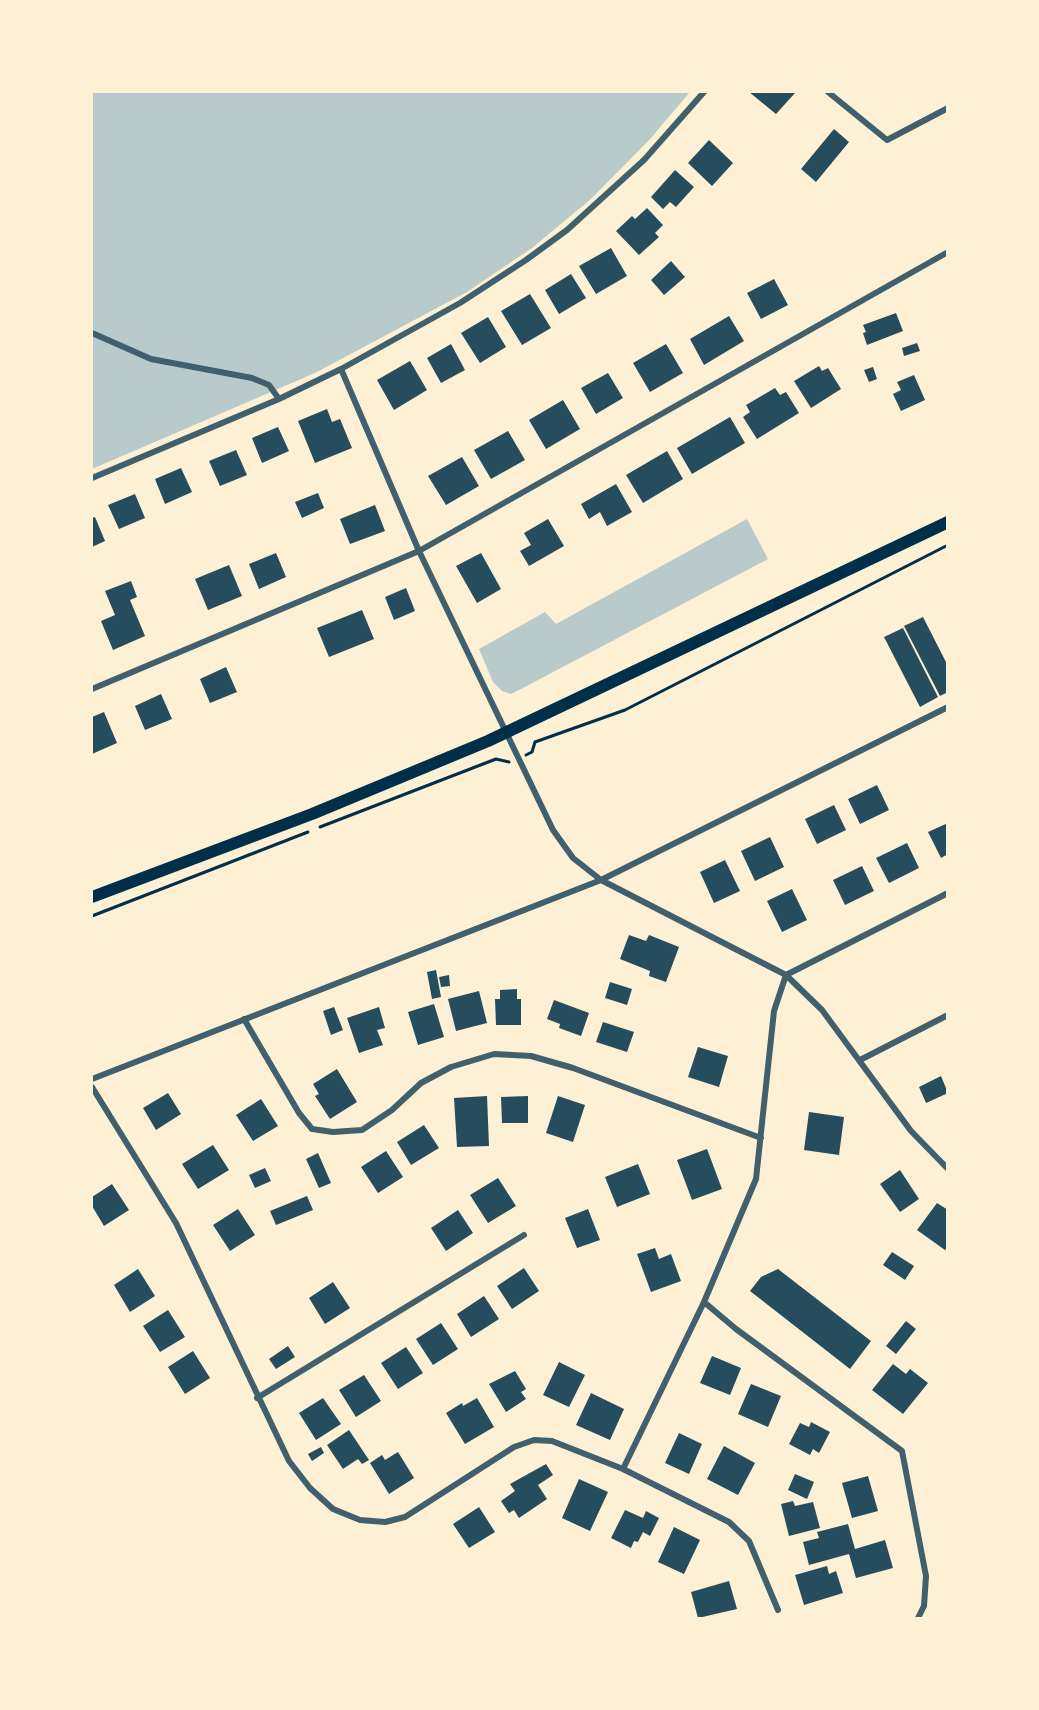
<!DOCTYPE html>
<style>
body{margin:0}
#map{position:relative;width:1039px;height:1710px;overflow:hidden;background:#fdf0d5;font-family:"Times New Roman",serif}
canvas{display:block}
.frame{position:absolute;inset:0;border:93px solid #fdf0d5;pointer-events:none}
</style>
<div id="map">
<canvas width="1039" height="1710"></canvas>
<div class="frame"></div>
</div>
<script>
const g = document.querySelector('canvas').getContext('2d');
g.lineJoin = 'round';
function fillPath(path, color) { g.fillStyle = color; g.fill(path, 'evenodd'); }
const toPath = rows => new Path2D(rows.map(r => 'M' + r).join(''));
function trace(path, color, width, dash) { g.strokeStyle = color; g.lineWidth = width; g.lineCap = dash ? 'butt' : 'round'; g.setLineDash(dash || []); g.stroke(path); }
fillPath(toPath([
 [92,92,690,92,651,138,591,199,532,248,467,292,315,373,92,469],
 [747,519,768,559,519,690,511,694,502,691,493,682,479,649,545,612,556,624]
]), '#b9caca');
fillPath(toPath([
 [749,92,793,92,795,93,776,114],
 [834,129,849,142,816,182,801,169],
 [709,140,733,163,712,186,688,163],
 [675,170,694,187,676,207,670,202,663,209,651,197],
 [647,208,663,225,655,233,659,237,639,255,616,231,632,216,635,219],
 [611,248,627,276,596,294,579,266],
 [671,261,685,277,664,295,651,280],
 [571,274,586,298,559,314,545,290],
 [774,279,788,305,761,319,747,293],
 [530,294,551,328,522,345,501,311],
 [896,313,903,331,867,345,863,333,866,332,863,325],
 [729,316,744,341,704,365,690,339],
 [488,317,506,347,480,363,461,333],
 [917,343,920,351,904,356,902,348],
 [451,344,465,370,441,383,427,358],
 [666,344,683,373,650,392,633,363],
 [410,361,427,390,394,410,377,380],
 [819,366,822,371,828,368,841,389,811,408,794,381],
 [873,367,877,379,869,382,864,370],
 [608,373,623,398,596,414,581,388],
 [914,375,925,400,901,411,893,394,901,390,897,382],
 [775,388,780,395,786,392,799,413,757,439,743,417,750,412,746,405],
 [563,400,580,429,546,449,529,420],
 [327,409,332,422,340,419,352,448,315,463,298,421],
 [730,417,745,443,692,474,677,448],
 [278,427,289,451,262,463,252,438],
 [508,431,525,460,491,479,474,450],
 [236,450,247,475,220,486,209,461],
 [667,451,683,479,643,503,626,475],
 [462,457,479,486,446,505,428,476],
 [181,468,192,492,165,504,155,479],
 [616,484,632,512,607,526,600,512,589,519,581,504],
 [318,493,324,508,302,518,295,502],
 [135,494,145,518,119,529,108,505],
 [375,505,385,531,350,544,340,519],
 [95,517,105,541,92,547,92,518],
 [548,519,564,546,529,566,520,551,531,545,524,533],
 [276,553,286,577,259,589,249,564],
 [481,553,501,589,477,603,456,566],
 [229,565,242,596,208,610,195,579],
 [131,581,137,597,130,600,145,636,113,650,101,621,115,615,105,591],
 [406,588,415,611,394,620,385,597],
 [362,610,374,639,329,657,317,628],
 [923,617,948,666,948,692,940,696,904,626],
 [903,628,938,697,920,707,884,637],
 [226,667,237,692,210,703,200,679],
 [161,694,172,719,145,730,135,706],
 [104,712,117,743,92,754,92,717],
 [877,785,889,810,860,824,848,799],
 [834,805,846,830,817,844,805,819],
 [948,823,948,854,941,858,928,832],
 [770,837,784,867,755,881,741,851],
 [907,843,919,868,889,883,876,858],
 [725,860,740,891,714,903,700,872],
 [862,866,874,891,845,905,833,880],
 [792,889,807,920,782,932,767,901],
 [629,935,646,941,649,935,679,947,666,982,649,976,650,971,620,959],
 [436,970,441,997,432,999,427,972],
 [449,975,450,986,441,987,439,977],
 [610,982,632,989,627,1005,605,998],
 [517,989,517,999,521,999,521,1025,496,1025,495,999,500,999,500,990],
 [479,991,487,1023,456,1031,448,999],
 [554,1000,589,1013,581,1036,559,1028,560,1024,547,1019],
 [434,1004,444,1037,418,1045,408,1012],
 [334,1007,343,1030,331,1035,323,1011],
 [379,1007,385,1028,377,1030,383,1045,359,1053,347,1018],
 [603,1022,634,1032,627,1052,596,1042],
 [698,1047,728,1056,719,1087,688,1077],
 [337,1069,357,1102,330,1119,315,1096,319,1094,313,1084],
 [941,1076,948,1093,926,1103,919,1087],
 [168,1093,181,1114,156,1130,143,1108],
 [487,1096,489,1146,457,1147,454,1098],
 [528,1096,528,1123,502,1123,501,1097],
 [558,1096,585,1105,573,1142,546,1133],
 [261,1099,278,1126,253,1141,236,1115],
 [809,1112,844,1117,839,1155,804,1150],
 [424,1125,439,1148,411,1165,397,1142],
 [213,1145,229,1170,198,1189,182,1164],
 [707,1149,722,1189,692,1200,677,1160],
 [386,1151,403,1177,378,1193,361,1167],
 [318,1153,331,1183,319,1188,306,1159],
 [638,1164,650,1194,617,1207,605,1177],
 [265,1168,271,1181,255,1188,249,1175],
 [900,1170,919,1199,900,1212,880,1184],
 [498,1178,516,1206,488,1223,470,1195],
 [112,1184,129,1210,104,1226,92,1206,92,1197],
 [307,1196,313,1210,276,1225,270,1211],
 [937,1203,948,1210,948,1247,945,1250,917,1230],
 [238,1209,255,1235,230,1251,213,1225],
 [588,1209,600,1240,577,1248,565,1218],
 [458,1210,473,1233,446,1251,431,1228],
 [655,1248,659,1259,671,1254,681,1281,651,1292,637,1254],
 [892,1252,914,1266,905,1280,883,1265],
 [524,1268,539,1291,512,1309,497,1286],
 [138,1269,155,1296,130,1312,114,1285],
 [778,1269,871,1341,850,1369,750,1291,761,1277],
 [333,1282,350,1308,325,1324,309,1298],
 [484,1296,499,1319,471,1337,457,1314],
 [168,1310,185,1337,160,1352,143,1326],
 [906,1321,916,1329,896,1354,886,1346],
 [441,1323,458,1349,433,1365,416,1339],
 [288,1346,295,1357,276,1369,269,1359],
 [406,1347,423,1373,398,1389,381,1363],
 [193,1351,210,1378,185,1394,168,1367],
 [712,1356,741,1368,730,1395,700,1383],
 [559,1362,585,1375,569,1407,543,1395],
 [893,1364,906,1374,910,1369,928,1383,903,1414,872,1390],
 [515,1371,526,1389,521,1392,526,1399,506,1412,489,1384],
 [364,1375,381,1401,356,1417,339,1390],
 [751,1384,781,1396,768,1427,738,1414],
 [591,1393,624,1409,610,1440,576,1425],
 [323,1398,341,1424,316,1440,299,1413],
 [477,1398,494,1427,465,1444,446,1413,462,1403,463,1406],
 [811,1422,830,1432,819,1453,813,1449,810,1455,789,1444,800,1423,809,1427],
 [349,1430,369,1460,362,1464,358,1459,343,1469,327,1445],
 [679,1433,702,1444,689,1474,665,1463],
 [724,1446,755,1463,738,1495,707,1479],
 [321,1447,324,1453,312,1461,308,1454],
 [398,1452,414,1478,389,1494,370,1463,382,1455,385,1460],
 [546,1464,553,1475,538,1485,547,1499,519,1518,514,1510,509,1513,501,1501,515,1491,510,1484],
 [795,1474,814,1482,807,1499,788,1490],
 [868,1476,878,1511,852,1518,842,1483],
 [579,1479,608,1492,590,1531,562,1518],
 [793,1501,795,1506,813,1502,820,1528,789,1536,781,1504],
 [479,1507,495,1532,469,1548,453,1524],
 [625,1510,643,1518,646,1511,659,1518,650,1536,643,1532,638,1542,634,1541,631,1548,611,1538],
 [848,1524,855,1549,885,1540,893,1568,856,1578,849,1554,809,1565,803,1542,819,1538,817,1532],
 [674,1527,700,1540,684,1574,658,1562],
 [827,1566,829,1574,836,1571,843,1593,804,1605,795,1575],
 [729,1581,737,1609,698,1618,691,1592]
]), '#264d5e');
trace(toPath([
 [526,755,532,752,535,742,625,710,948,545],
 [320,827,496,759,509,762],
 [92,916,308,832]
]), '#003049', 3);
trace(toPath([
 [828,92,887,140,948,108],
 [92,333,151,359,252,378,269,385,279,399],
 [341,369,419,551,553,830,573,858,601,880,786,975,822,1010,911,1131,948,1169],
 [92,478,279,399,341,369,460,303,526,260,567,230,644,160,704,92],
 [92,689,419,551,948,252],
 [244,1019,299,1113,312,1129,333,1132,362,1130,392,1110,421,1083,451,1067,494,1054,531,1056,573,1068,761,1138],
 [860,1060,948,1015],
 [92,1079,601,880,948,707],
 [92,1087,176,1223,289,1461,310,1488,333,1509,360,1520,385,1522,405,1517,514,1447,534,1440,552,1441,623,1469,729,1522,749,1541,778,1610],
 [704,1302,736,1329,902,1451,926,1576,924,1606,918,1618],
 [257,1398,524,1235],
 [623,1469,704,1302,756,1179,774,1011,786,975,948,893]
]), '#3f606c', 6);
trace(toPath([
 [92,897,312,814,488,741,948,522]
]), '#003049', 12);
</script>
